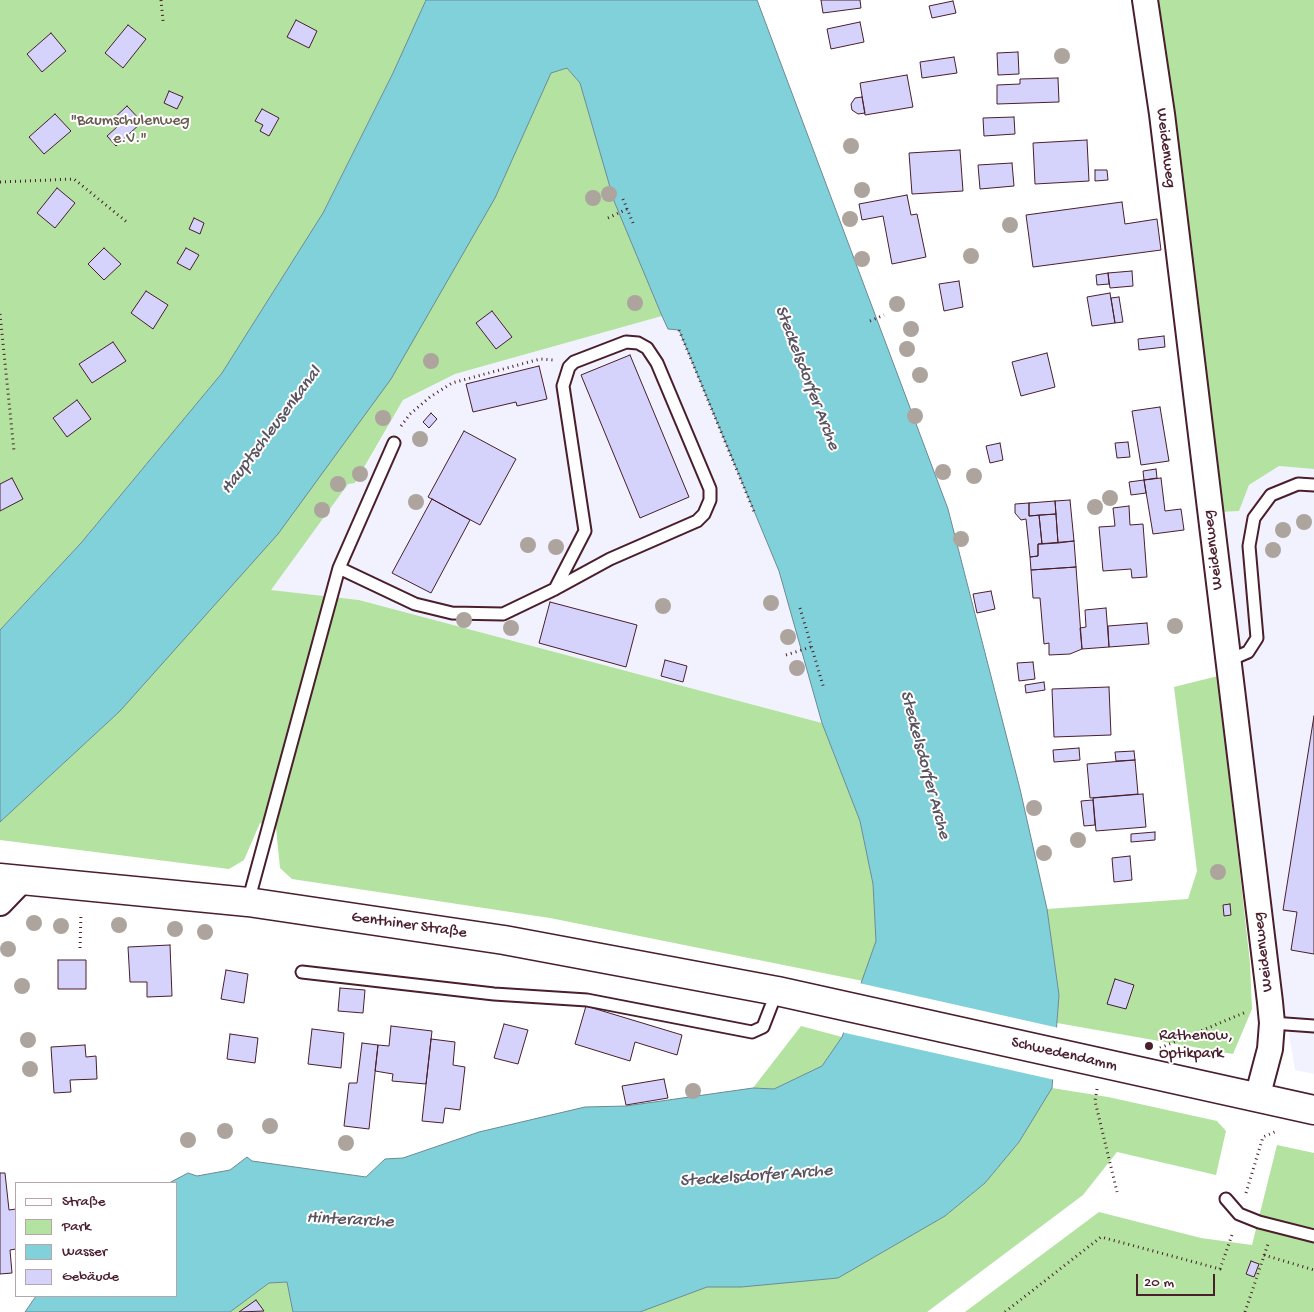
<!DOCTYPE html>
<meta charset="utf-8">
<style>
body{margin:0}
#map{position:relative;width:1314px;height:1312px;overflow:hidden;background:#fff;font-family:"Gochi Hand",sans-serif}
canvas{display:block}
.legend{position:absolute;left:15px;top:1182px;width:162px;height:115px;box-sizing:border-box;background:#fff;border:1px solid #b7a5aa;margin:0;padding:6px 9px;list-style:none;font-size:15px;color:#4a1f2b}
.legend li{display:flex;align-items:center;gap:10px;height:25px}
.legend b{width:25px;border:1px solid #b7a5aa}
.scale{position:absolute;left:1136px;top:1274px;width:79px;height:22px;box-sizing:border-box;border:2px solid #4a1f2b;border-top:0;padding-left:6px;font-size:15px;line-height:18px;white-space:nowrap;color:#4a1f2b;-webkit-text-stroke:4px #fff;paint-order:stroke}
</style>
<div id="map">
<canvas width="1314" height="1312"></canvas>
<ul class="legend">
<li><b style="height:6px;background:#fff"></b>Straße</li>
<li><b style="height:14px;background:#b3e2a1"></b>Park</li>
<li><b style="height:14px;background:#81d1db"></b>Wasser</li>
<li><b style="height:14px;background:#d5d2fb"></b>Gebäude</li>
</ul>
<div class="scale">20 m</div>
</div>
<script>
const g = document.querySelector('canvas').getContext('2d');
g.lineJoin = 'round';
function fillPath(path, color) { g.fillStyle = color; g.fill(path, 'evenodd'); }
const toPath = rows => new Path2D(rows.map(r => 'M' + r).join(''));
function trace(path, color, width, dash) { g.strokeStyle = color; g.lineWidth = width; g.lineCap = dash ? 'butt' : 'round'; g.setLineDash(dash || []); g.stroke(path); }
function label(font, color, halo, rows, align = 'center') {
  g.font = font + ' "Gochi Hand",sans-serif'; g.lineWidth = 4; g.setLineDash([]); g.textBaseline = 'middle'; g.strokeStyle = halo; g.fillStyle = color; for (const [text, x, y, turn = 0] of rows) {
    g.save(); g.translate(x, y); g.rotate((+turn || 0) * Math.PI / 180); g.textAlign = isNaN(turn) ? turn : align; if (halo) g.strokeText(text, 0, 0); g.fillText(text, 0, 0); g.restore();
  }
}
fillPath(toPath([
 [662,316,668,329,679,330,779,571,822,723,359,600,270,590,348,483,356,483,403,400,455,374],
 [1279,466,1314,469,1314,1074,1295,1070,1276,957,1245,718,1221,512,1239,511,1249,485]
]), '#f2f2fe');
fillPath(toPath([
 [0,0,426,0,393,73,323,213,222,373,81,543,0,630],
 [1154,0,1314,0,1314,469,1279,466,1249,485,1239,511,1221,512],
 [567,68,580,83,614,201,662,316,455,374,403,400,355,483,348,484,271,590,359,600,822,723,860,821,873,884,876,941,863,981,550,918,292,879,280,868,276,828,260,823,244,860,229,869,0,840,0,822,120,711,495,198,551,73],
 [1218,676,1250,963,1252,1009,1233,1054,1057,1023,1059,995,1047,909,1188,899,1197,871,1174,687],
 [801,1026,842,1037,822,1066,774,1089,753,1088],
 [1052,1088,1108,1097,1217,1121,1226,1131,1216,1175,1117,1152,1083,1195,927,1312,640,1312,707,1287,741,1287,838,1278,945,1216,985,1183,1019,1142],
 [1277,1145,1314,1153,1314,1312,965,1312,1099,1212,1201,1238,1252,1245],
 [287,1282,293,1312,230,1312,269,1283]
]), '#b3e2a1');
const water = toPath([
 [426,0,757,0,948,509,1020,789,1047,909,1059,995,1052,1088,1019,1142,985,1183,945,1216,838,1278,741,1287,707,1287,640,1312,293,1312,287,1282,269,1283,230,1312,25,1312,36,1296,176,1296,176,1183,169,1183,188,1173,197,1176,230,1170,247,1157,252,1161,366,1177,385,1159,403,1158,479,1132,585,1107,626,1106,753,1088,774,1089,822,1066,842,1037,876,941,873,884,860,821,822,723,779,571,679,330,668,329,662,316,614,201,580,83,567,68,551,73,495,198,391,379,278,534,120,711,0,822,0,630,81,543,222,373,323,213,393,73,426,0]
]);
fillPath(water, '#81d1db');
trace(water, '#6b8a95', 1);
fillPath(toPath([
 [859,983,1059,1028,1055,1080,841,1032]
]), '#fff');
const building = toPath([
 [821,0,860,0,861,8,823,13,821,0],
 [953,1,956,13,932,18,929,6,953,1],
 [296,20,317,31,309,48,287,37,296,20],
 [860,22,864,42,831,49,827,29,860,22],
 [128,25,146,39,123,68,105,53,128,25],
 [51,33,66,51,42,72,27,54,51,33],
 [1018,52,1019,74,998,75,997,53,1018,52],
 [954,57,957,73,922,78,920,62,954,57],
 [907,75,913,107,865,115,860,83,907,75],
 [1058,78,1059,102,997,104,997,85,1020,84,1020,79,1058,78],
 [169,91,183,97,177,109,164,103,169,91],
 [862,97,865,113,858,114,852,110,851,104,855,98,862,97],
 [127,106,142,122,116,146,107,136,117,127,111,121,127,106],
 [262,109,279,118,269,136,260,131,263,125,255,121,262,109],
 [55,114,71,131,44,154,29,137,55,114],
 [1014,117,1015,134,984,136,983,118,1014,117],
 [1087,140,1089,181,1035,184,1033,143,1087,140],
 [960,150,963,191,912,194,909,153,960,150],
 [1012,163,1014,186,980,189,978,165,1012,163],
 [1095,170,1107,170,1108,180,1095,181,1095,170],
 [57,188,75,203,55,228,37,213,57,188],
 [907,195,911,215,917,214,926,257,892,264,883,216,862,220,859,204,907,195],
 [1122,202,1125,224,1157,219,1161,250,1033,267,1026,215,1122,202],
 [194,218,204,223,200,234,189,229,194,218],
 [104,248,121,264,104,280,88,264,104,248],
 [186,248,199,255,190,270,177,263,186,248],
 [1132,271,1133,286,1110,288,1108,273,1132,271],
 [1108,273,1109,284,1097,285,1096,275,1108,273],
 [959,281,963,307,944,311,939,284,959,281],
 [146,291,168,305,153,329,131,313,146,291],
 [1110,293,1115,323,1092,326,1087,297,1110,293],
 [1119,297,1123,322,1115,323,1111,298,1119,297],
 [492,311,512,337,496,349,476,323,492,311],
 [1164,336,1165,347,1139,350,1138,339,1164,336],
 [113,342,126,361,92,383,79,364,113,342],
 [1047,353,1055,387,1021,396,1012,362,1047,353],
 [630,355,689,497,640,518,581,375,630,355],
 [539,366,547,399,517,406,516,402,473,412,466,384,539,366],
 [77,400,91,419,67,437,53,418,77,400],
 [1160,407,1169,461,1141,465,1132,411,1160,407],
 [431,413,437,419,429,428,423,422,431,413],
 [464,431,516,459,480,525,428,497,464,431],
 [1128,442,1130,457,1117,458,1115,443,1128,442],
 [1000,443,1003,460,990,463,986,446,1000,443],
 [1156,469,1157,478,1144,480,1143,471,1156,469],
 [12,478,23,499,0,511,0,484,12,478],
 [1161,478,1165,511,1181,509,1184,530,1153,534,1144,480,1161,478],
 [1144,480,1146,493,1131,495,1129,482,1144,480],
 [432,499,470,520,431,593,392,573,432,499],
 [1070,500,1074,541,1058,543,1055,501,1070,500],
 [1055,501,1056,514,1029,516,1029,503,1055,501],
 [1029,503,1029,516,1039,515,1042,544,1038,544,1038,556,1030,557,1026,519,1021,520,1015,513,1015,504,1029,503],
 [1129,506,1130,525,1143,524,1147,577,1132,578,1131,569,1103,571,1099,527,1115,526,1113,508,1129,506],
 [1056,514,1058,543,1042,544,1039,515,1056,514],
 [1074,541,1076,567,1031,570,1030,557,1038,556,1038,544,1074,541],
 [1076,567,1082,649,1070,654,1049,655,1049,643,1044,644,1040,598,1033,598,1031,570,1076,567],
 [991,591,995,609,977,613,973,594,991,591],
 [550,602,637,625,626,667,539,643,550,602],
 [1106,608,1109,647,1082,649,1080,628,1086,627,1085,610,1106,608],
 [1147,623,1149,644,1109,647,1108,626,1147,623],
 [665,660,687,666,683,682,661,676,665,660],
 [1033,662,1035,679,1019,681,1017,663,1033,662],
 [1044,682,1045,690,1026,693,1025,685,1044,682],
 [1109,687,1111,735,1054,737,1052,689,1109,687],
 [1314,716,1314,954,1291,950,1297,912,1283,910,1314,716],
 [1079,748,1080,760,1054,762,1053,750,1079,748],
 [1134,751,1135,760,1116,761,1115,752,1134,751],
 [1135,760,1138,794,1090,798,1087,764,1135,760],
 [1143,794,1146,827,1096,831,1093,798,1143,794],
 [1093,800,1095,825,1084,826,1081,801,1093,800],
 [1155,832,1155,840,1131,842,1131,834,1155,832],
 [1130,856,1132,880,1114,882,1112,858,1130,856],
 [1230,904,1231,915,1224,916,1223,905,1230,904],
 [170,945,172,996,147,997,147,982,130,982,128,947,170,945],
 [58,960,86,960,86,989,58,989,58,960],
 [226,970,248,974,244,1003,221,999,226,970],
 [1115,979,1134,985,1126,1009,1107,1004,1115,979],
 [340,988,365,990,363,1013,338,1011,340,988],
 [586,1006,682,1035,677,1055,635,1042,630,1061,575,1044,586,1006],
 [504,1024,528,1030,518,1064,494,1058,504,1024],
 [391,1026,432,1031,426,1084,392,1081,393,1074,375,1071,378,1045,389,1046,391,1026],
 [312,1029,344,1033,341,1068,308,1064,312,1029],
 [230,1034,258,1038,255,1063,227,1059,230,1034],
 [431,1039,455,1042,453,1065,465,1067,460,1110,445,1108,443,1123,422,1121,431,1039],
 [362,1043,378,1045,369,1129,344,1126,349,1083,357,1083,362,1043],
 [85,1045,86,1057,96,1056,97,1079,70,1080,71,1092,54,1093,51,1047,85,1045],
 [664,1079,668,1098,626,1105,622,1086,664,1079],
 [0,1173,5,1173,9,1210,16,1209,16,1249,10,1250,12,1273,0,1274,0,1173],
 [1251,1261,1259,1264,1254,1277,1246,1274,1251,1261],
 [256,1300,264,1311,239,1312,256,1300]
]);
fillPath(building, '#d5d2fb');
trace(building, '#4a1f2b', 1);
const lane = toPath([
 [339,568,415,604,452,613,503,614,555,589,610,559,697,521,704,514,710,500,710,489,657,363,647,348,638,343,626,342,574,362,569,367,563,386,585,531,555,589],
 [1227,661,1248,652,1257,638,1249,546,1254,518,1271,495,1298,484,1314,485],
 [248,902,339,568,394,443],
 [302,972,494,994,587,1000,752,1032,763,1027,777,991],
 [1272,1023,1314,1026],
 [1226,1199,1239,1214,1259,1222,1314,1236]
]);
const street = toPath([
 [1145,0,1162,114,1270,1002,1272,1023,1270,1049,1257,1098],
 [0,903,23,879]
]);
const secondary = toPath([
 [0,878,248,902,504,940,777,991,1314,1110]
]);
trace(lane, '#4a1f2b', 15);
trace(street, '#4a1f2b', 28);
trace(secondary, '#4a1f2b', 31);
trace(toPath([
 [161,0,163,21],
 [0,182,74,179,128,223],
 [623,199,633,223],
 [608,218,627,209],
 [0,314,14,451],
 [870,321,884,315],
 [679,330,755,514],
 [401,426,410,414,430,397,452,383,540,359,553,360],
 [800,608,824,689],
 [786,655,811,647],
 [80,948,81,913],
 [1160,1048,1246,1012],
 [1097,1089,1095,1101,1117,1192],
 [1246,1193,1263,1137,1277,1131],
 [1264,1255,1314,1270],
 [1005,1312,1101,1237,1220,1269,1233,1232],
 [1245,1312,1268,1244]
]), '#4a1f2b', 3, [1, 4]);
trace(lane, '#fff', 11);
trace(street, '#fff', 24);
trace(secondary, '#fff', 28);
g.fillStyle = '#ada49e';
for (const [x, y] of [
 [1062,56],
 [851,146],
 [862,190],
 [609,194],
 [593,198],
 [850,219],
 [1010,225],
 [971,256],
 [862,259],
 [635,303],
 [897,304],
 [911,329],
 [907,349],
 [431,361],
 [920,375],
 [915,416],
 [383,418],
 [420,439],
 [943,472],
 [360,474],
 [974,476],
 [338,484],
 [1110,498],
 [416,502],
 [1095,507],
 [322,510],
 [1304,522],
 [1283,530],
 [961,539],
 [528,545],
 [556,547],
 [1273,550],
 [771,603],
 [663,606],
 [464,620],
 [1175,626],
 [511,628],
 [788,637],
 [797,668],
 [1034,808],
 [1078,840],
 [1044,853],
 [1218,872],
 [34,923],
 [119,925],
 [61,926],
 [175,929],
 [205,932],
 [8,949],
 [22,986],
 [28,1040],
 [30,1069],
 [693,1091],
 [270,1126],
 [225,1131],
 [188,1140],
 [346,1143]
]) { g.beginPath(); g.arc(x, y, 8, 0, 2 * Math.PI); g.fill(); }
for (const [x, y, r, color] of [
 [1149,1046,5,"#4a1f2b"]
]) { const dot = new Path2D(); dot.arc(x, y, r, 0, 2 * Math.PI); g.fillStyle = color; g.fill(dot); trace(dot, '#fff', 2); }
label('16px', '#6a5a4e', '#fff', [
 ["\"Baumschulenweg",130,122],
 ["e.V.\"",130,140]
]);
label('16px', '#4a1f2b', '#fff', [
 ["Weidenweg",1165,148,83],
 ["Weidenweg",1214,550,-97],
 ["Genthiner Straße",409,926,8],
 ["Weidenweg",1264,952,-97],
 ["Schwedendamm",1064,1055,13]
]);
label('16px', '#4a1f2b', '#fff', [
 ["Rathenow,",1159,1037],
 ["Optikpark",1159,1055]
], 'left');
label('italic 18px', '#5a5460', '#fff', [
 ["Steckelsdorfer Arche",806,378,69],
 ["Hauptschleusenkanal",272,431,-53],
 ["Steckelsdorfer Arche",924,765,75],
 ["Steckelsdorfer Arche",756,1177,-4],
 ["Hinterarche",350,1221,3]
]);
</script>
